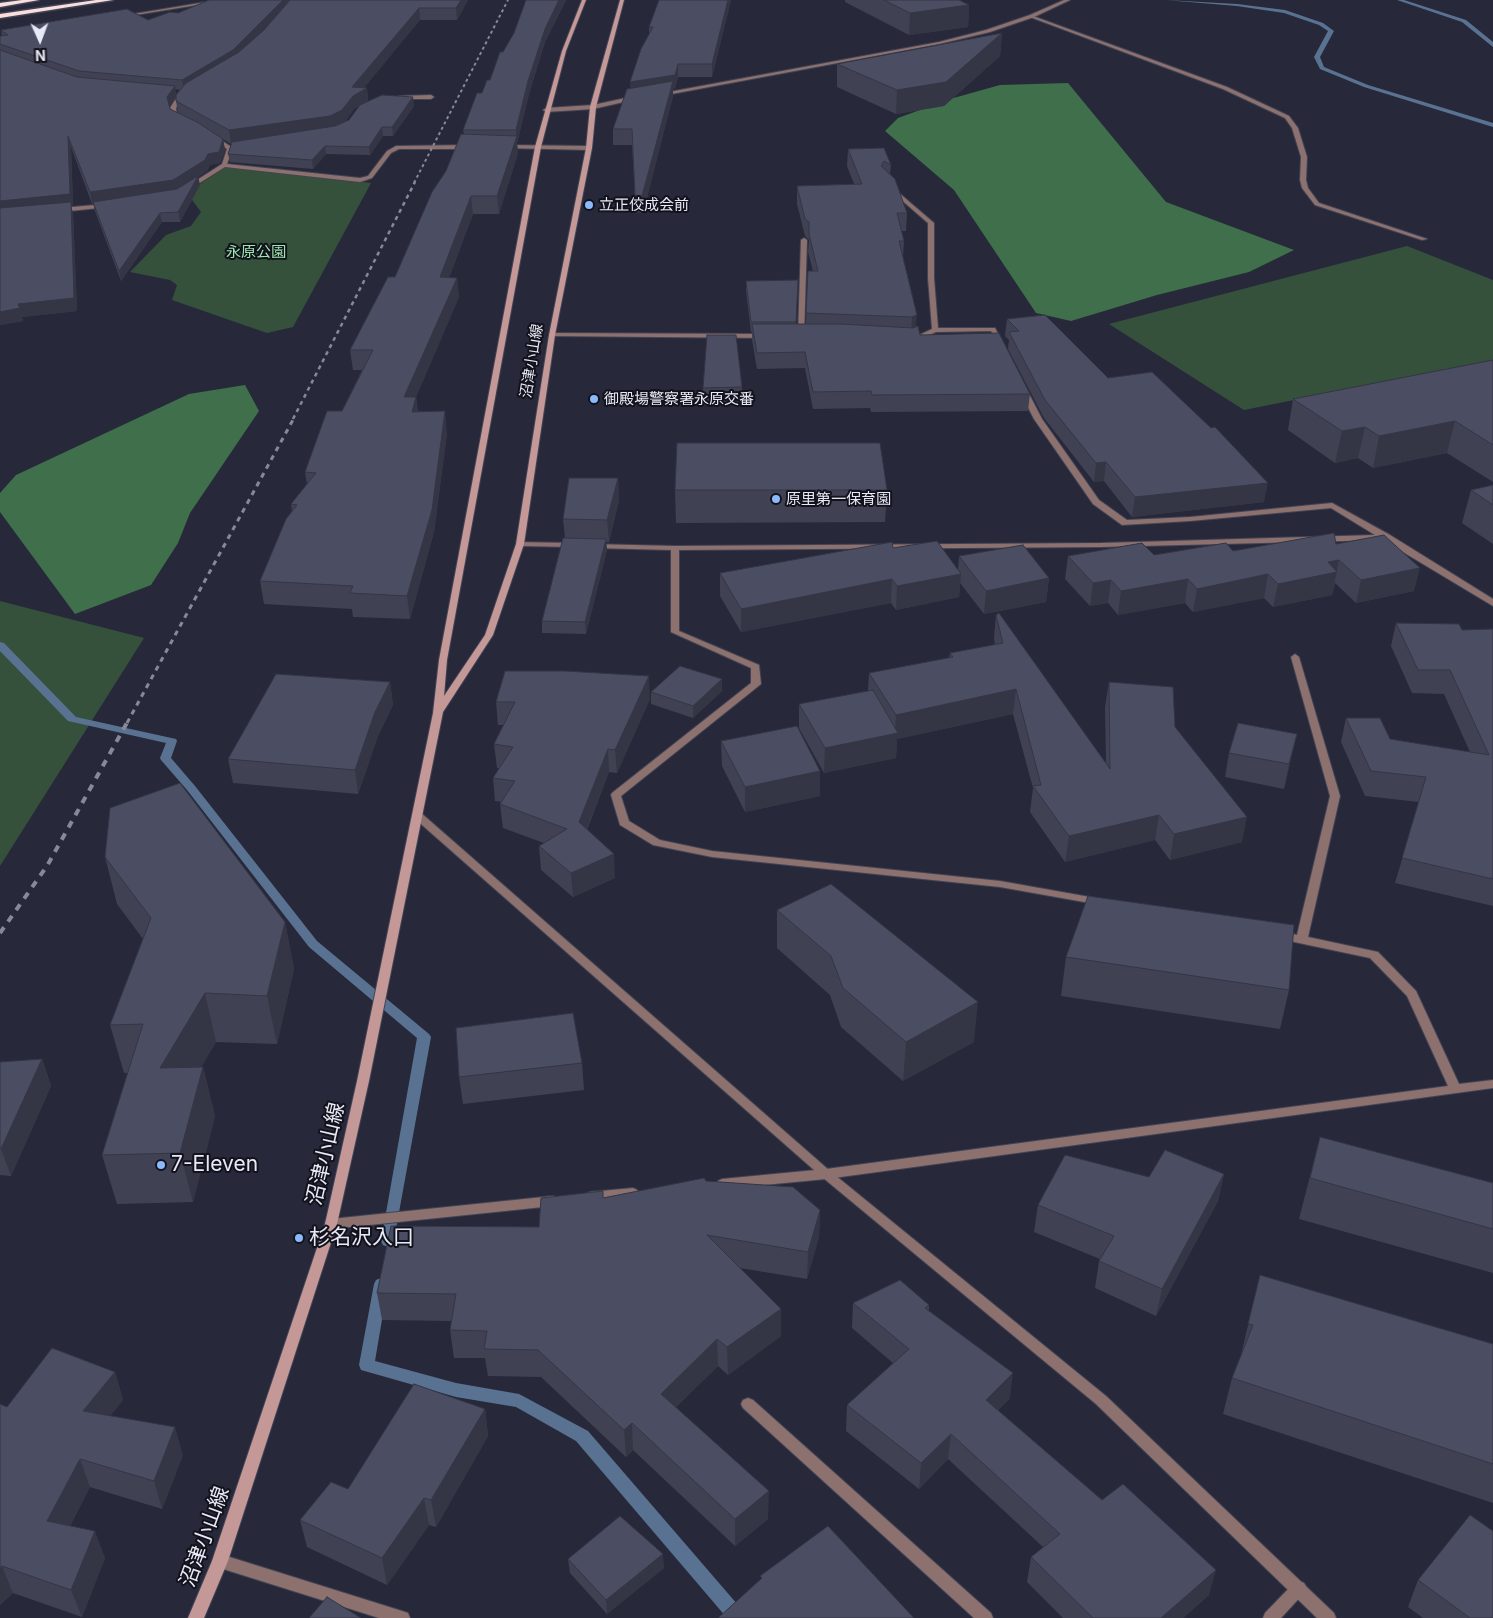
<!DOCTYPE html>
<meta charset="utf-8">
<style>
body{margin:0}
#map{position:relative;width:1493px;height:1618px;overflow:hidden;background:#27293b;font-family:Inter,sans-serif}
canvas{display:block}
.north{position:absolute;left:15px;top:15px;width:50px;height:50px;-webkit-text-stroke:4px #11121b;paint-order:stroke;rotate:178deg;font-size:14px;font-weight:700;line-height:20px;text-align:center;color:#e7e9f6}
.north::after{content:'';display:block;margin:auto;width:18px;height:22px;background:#e7e9f6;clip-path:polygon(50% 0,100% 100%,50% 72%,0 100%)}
</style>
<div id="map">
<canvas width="1493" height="1618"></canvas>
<div class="north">N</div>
</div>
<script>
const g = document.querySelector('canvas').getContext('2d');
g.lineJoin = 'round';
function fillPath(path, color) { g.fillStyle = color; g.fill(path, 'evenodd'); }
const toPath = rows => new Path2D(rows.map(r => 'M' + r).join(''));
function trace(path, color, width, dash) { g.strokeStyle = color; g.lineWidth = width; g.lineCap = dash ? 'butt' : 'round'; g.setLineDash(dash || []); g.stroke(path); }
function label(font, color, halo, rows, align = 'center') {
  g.font = font + ' Inter,"Noto Sans JP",sans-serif'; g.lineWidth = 4; g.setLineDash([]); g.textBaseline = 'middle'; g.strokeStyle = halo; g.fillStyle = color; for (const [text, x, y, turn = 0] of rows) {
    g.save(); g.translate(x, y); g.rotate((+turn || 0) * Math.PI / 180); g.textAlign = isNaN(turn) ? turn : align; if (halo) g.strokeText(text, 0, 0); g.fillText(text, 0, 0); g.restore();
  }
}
fillPath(toPath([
 [225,167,371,183,293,327,267,333,172,300,177,285,170,280,130,272,166,235,191,226,201,212,187,193],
 [1407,246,1493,280,1493,360,1244,410,1109,324],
 [0,601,144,638,0,866]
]), '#35513c');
fillPath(toPath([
 [1068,83,1166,202,1294,250,1249,272,1157,295,1071,321,1036,313,954,190,885,131,898,118,950,99,1000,85],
 [245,385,259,411,190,513,178,543,151,585,75,614,0,512,0,493,16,475,189,394]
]), '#3f6f4b');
fillPath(toPath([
 [1165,0,1237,4,1285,10,1323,23,1334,31,1320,57,1324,67,1368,85,1493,123,1493,127,1364,87,1320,69,1314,57,1328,31,1319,25,1284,13,1237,6,1165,0],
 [1397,0,1404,0,1466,20,1493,42,1493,47,1462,22,1397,0],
 [0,642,4,643,76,717,176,739,177,741,171,758,195,786,317,941,429,1034,431,1037,393,1245,388,1247,383,1245,381,1241,417,1038,309,947,187,790,161,760,160,758,166,743,68,721,0,651,0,642],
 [381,1278,386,1280,388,1284,375,1361,456,1383,519,1394,588,1431,744,1612,747,1618,727,1618,576,1441,516,1407,456,1397,361,1370,359,1365,374,1284,376,1280,381,1278]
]), '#5a7291');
const minor = toPath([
 [218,0,228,0,123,17,121,16,218,0],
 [1030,15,1227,87,1289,116,1298,128,1307,157,1306,180,1308,188,1319,203,1427,239,1422,240,1315,205,1302,188,1300,180,1301,157,1292,128,1285,118,1223,89,1030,17,1030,15],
 [186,91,189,93,179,102,176,108,177,116,183,120,180,122,173,118,170,108,175,100,186,91],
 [399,96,431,95,434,97,431,99,397,99,399,96],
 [213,135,233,148,227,164,360,178,368,176,387,151,396,146,468,145,471,147,468,149,399,149,391,153,372,178,360,182,225,167,190,189,186,189,186,187,222,164,227,149,211,138,210,137,213,135],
 [505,145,589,146,592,148,589,150,503,148,503,146,505,145],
 [892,187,934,223,934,278,938,328,995,328,1004,345,1003,346,999,346,991,331,936,332,915,341,911,341,911,339,932,329,928,278,928,223,890,190,889,189,892,187],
 [106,204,108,205,108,207,61,212,58,210,61,208,106,204],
 [804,238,807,240,804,336,801,338,798,336,801,240,804,238],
 [552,333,766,334,769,336,766,338,550,336,549,335,552,333],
 [1020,388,1026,388,1042,419,1099,500,1127,520,1190,517,1332,503,1390,535,1493,599,1493,606,1383,540,1101,547,679,550,679,631,759,665,761,684,621,796,629,821,660,840,712,851,1000,881,1101,899,1106,902,1101,905,1000,887,712,857,653,845,620,825,611,795,612,793,751,683,751,668,671,632,671,550,593,548,589,546,590,544,675,546,1101,543,1375,535,1331,508,1190,521,1122,525,1093,504,1034,419,1019,390,1020,388],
 [517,542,573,543,577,545,573,547,520,546,517,546,517,542],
 [1295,654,1299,657,1340,796,1308,937,1378,952,1416,991,1459,1084,1493,1080,1493,1088,826,1179,722,1189,718,1187,716,1184,718,1181,722,1179,826,1169,1448,1086,1407,996,1370,958,1280,939,1275,935,1280,931,1297,935,1330,796,1291,657,1295,654],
 [633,1188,637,1190,639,1193,637,1196,633,1198,590,1202,586,1200,584,1197,586,1194,590,1192,633,1188],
 [553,1196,557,1198,559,1201,557,1204,553,1206,331,1229,326,1228,325,1224,326,1220,331,1219,553,1196],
 [748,1398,753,1400,991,1613,993,1618,974,1618,743,1408,741,1404,743,1400,748,1398],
 [220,1554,402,1611,408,1613,410,1618,379,1618,220,1568,215,1566,212,1561,215,1556,220,1554],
 [1299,1581,1304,1583,1307,1588,1304,1593,1281,1618,1263,1618,1265,1613,1294,1583,1299,1581]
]);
const tertiary = toPath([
 [1064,0,1070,0,1034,17,990,32,939,44,661,96,658,94,939,42,986,30,1030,15,1064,0],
 [635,96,637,99,593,109,546,112,543,110,546,108,593,105,635,96],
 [417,812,421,813,830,1171,1106,1396,1334,1613,1336,1618,1317,1618,1096,1404,822,1177,413,817,412,815,417,812]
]);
const secondary = toPath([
 [582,0,586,0,566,51,541,147,447,660,444,696,485,635,516,544,549,335,586,148,590,107,620,0,624,0,596,107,592,148,555,335,524,544,493,635,443,712,369,1081,337,1224,228,1561,204,1618,188,1618,212,1561,325,1224,357,1081,433,713,439,660,535,147,562,51,582,0]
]);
const motorway = toPath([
 [22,0,39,0,0,7,0,3,22,0],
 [96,0,113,0,0,18,0,14,96,0]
]);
trace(minor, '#424455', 2);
trace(tertiary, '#424455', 2);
trace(secondary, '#424455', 2);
trace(motorway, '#424455', 3);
fillPath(minor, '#8c716f');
fillPath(tertiary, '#8c716f');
fillPath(secondary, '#c49896');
fillPath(motorway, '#fadedd');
trace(toPath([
 [414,183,508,0]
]), '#878998', 2, [3, 3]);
trace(toPath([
 [293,419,415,182]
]), '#878998', 2.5, [4, 4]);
trace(toPath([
 [127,723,294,418]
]), '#878998', 3, [5, 5]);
trace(toPath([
 [0,933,47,866,128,721]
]), '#878998', 4, [7, 7]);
fillPath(toPath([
 [209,0,468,0,457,20,420,20,363,88,367,88,368,101,414,106,393,136,383,136,370,155,326,154,313,169,230,162,228,154,231,144,223,139,225,150,220,163,210,165,207,171,198,177,200,185,180,222,162,222,121,281,95,211,93,203,92,204,71,147,73,205,71,206,73,213,77,311,22,317,23,321,0,325,0,36,2,36,1,30,148,20,178,13],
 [175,89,180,90,176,94],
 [176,97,176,101,178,113,170,109,169,106],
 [359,106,349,120,345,121,354,109],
 [526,0,566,0,545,42,529,94,517,143,518,153,499,214,473,214,449,278,457,278,459,297,416,397,418,412,447,433,434,532,410,619,353,617,352,609,264,604,260,581,292,512,291,504,307,484,305,472,342,411,362,370,353,370,350,350,395,277,464,134,463,130,490,80,503,52,514,33],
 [659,0,731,0,712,77,678,77,675,88,673,89,673,96,643,213,636,212,632,145,613,145,613,129,631,88,630,82,649,35,649,27],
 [845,0,959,0,969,5,968,27,909,35,845,2],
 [1002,33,1000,56,944,106,896,114,837,87,837,64],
 [884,148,891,165,890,174,907,213,906,231,901,231,904,241,903,257,916,327,920,335,1030,394,1028,411,871,412,870,408,813,409,805,368,757,369,752,340,752,332,751,332,746,291,746,281,798,280,796,324,806,324,808,271,813,271,808,252,809,240,805,236,797,204,797,186,854,184,847,166,848,149],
 [1007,319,1108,378,1264,502,1132,517,1104,481,1094,482,1044,418,1008,349,1009,340,1005,336],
 [1493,360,1493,482,1447,453,1373,468,1358,458,1335,463,1288,430,1293,399],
 [742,387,742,404,704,405,703,388],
 [618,478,619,500,609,542,606,542,607,550,586,634,542,633,542,621,565,538,563,519],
 [1493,485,1493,544,1462,523,1471,490],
 [675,490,887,490,885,522,676,523],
 [1336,544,1414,591,1356,603,1335,583,1332,595,1273,607,1264,598,1193,612,1185,603,1118,615,1108,603,1090,606,1065,579,1068,556,1154,555],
 [893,548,958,570,959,556,1049,578,1046,602,984,614,960,583,959,597,896,610,891,603,741,632,720,596,720,573],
 [996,615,1106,763,1105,707,1109,682,1175,727,1242,842,1170,860,1155,840,1065,862,1030,812,1033,788,1013,714,897,739,896,758,824,773,799,728,799,704,868,691,869,673,949,658,950,653,995,645,994,638],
 [1396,623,1462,630,1493,629,1493,906,1395,883,1419,802,1365,796,1341,742,1346,718,1390,739,1470,752,1444,694,1412,693,1391,646],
 [390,682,393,705,378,736,358,794,233,783,228,759],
 [722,691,693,718,651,704,651,692],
 [650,699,617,773,609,772,587,830,615,878,573,897,541,870,539,846,544,843,503,828,500,804,502,802,495,801,493,778,499,768,497,768,494,744,504,725,498,725,496,702],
 [721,741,820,771,820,796,745,812,722,766],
 [1229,753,1291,759,1284,789,1225,777],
 [105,857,285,922,294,969,277,1044,216,1042,201,1067,203,1067,215,1116,193,1202,117,1204,102,1155,128,1073,124,1073,110,1025,143,939,117,904],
 [777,910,974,1042,903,1081,841,1027,830,995,777,948],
 [1066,957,1289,990,1280,1029,1061,996],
 [42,1059,51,1086,11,1176,0,1175,0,1062],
 [582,1063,584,1090,463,1104,459,1077],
 [1320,1137,1493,1183,1493,1273,1299,1219],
 [1224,1174,1218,1201,1156,1316,1095,1288,1099,1261,1100,1259,1034,1232,1038,1205,1149,1177],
 [706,1181,820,1210,819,1237,807,1279,740,1268,781,1309,781,1336,728,1375,718,1366,676,1407,768,1519,735,1546,633,1450,626,1457,541,1377,488,1376,485,1358,454,1358,450,1330,452,1321,382,1320,377,1293,539,1227,603,1198],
 [1260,1275,1493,1344,1493,1503,1223,1414,1232,1378,1240,1359],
 [853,1303,929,1305,929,1311,1010,1398,998,1410,1209,1595,1183,1618,1063,1618,1027,1582,1031,1557,1043,1547,948,1459,919,1489,846,1431,847,1405,893,1363,852,1328],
 [115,1372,123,1400,110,1416,183,1455,162,1509,90,1487,70,1526,105,1558,82,1617,13,1593,0,1605,7,1407],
 [485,1409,488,1436,436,1527,429,1525,387,1585,307,1547,300,1520,348,1489],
 [568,1559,664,1568,607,1614,570,1573],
 [1418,1580,1493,1618,1423,1618,1408,1607]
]), '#404254');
fillPath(toPath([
 [283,0,293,0,235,59,184,90,182,80],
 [461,0,468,0,457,20,456,8],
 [559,0,566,0,545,42,529,94,517,143,518,153,499,214,497,196,516,136,516,130,528,81,545,29],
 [728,0,731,0,712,77,712,64],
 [969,5,968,27,909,35,910,13],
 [419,8,420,20,361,92,367,88,368,102,354,109,344,124,331,129,231,144,229,130,352,87],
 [1002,33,1000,56,944,106,896,114,897,90],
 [678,64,678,77,675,88,673,89,673,96,643,213,642,196,631,96,630,82],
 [175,86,176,96,168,107,167,97],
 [413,97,414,106,393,136,392,127],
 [382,127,383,136,370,155,369,147],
 [68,136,71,147,73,205,71,206,73,213,77,311,22,317,23,321,0,325,0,201],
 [223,139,225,150,220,163,210,165,207,171,198,177,200,185,180,222,175,191,92,204,90,192,208,154],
 [325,146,326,154,313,169,312,160],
 [471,196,473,214,442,297,440,277],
 [160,213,162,222,121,281,119,271],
 [457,278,459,297,407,418,404,397],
 [917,315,915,334,911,336,912,317],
 [416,397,418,418,412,412],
 [445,411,447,433,434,532,410,619,407,596],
 [1455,421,1447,453,1373,468,1379,436],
 [1365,427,1358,458,1335,463,1342,431],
 [1106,462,1104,481,1094,482,1096,463],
 [618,478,619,500,609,542,607,520],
 [1268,483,1264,502,1132,517,1135,497],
 [606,539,607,550,586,634,585,622],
 [1339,560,1332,595,1273,607,1278,584,1328,562],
 [1420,568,1414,591,1356,603,1361,580],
 [961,574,959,597,896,610,897,586],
 [1268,574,1264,598,1193,612,1197,589],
 [1049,578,1046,602,984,614,986,591],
 [892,579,891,603,741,632,741,609],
 [1188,579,1185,603,1118,615,1121,591],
 [1111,580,1108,603,1090,606,1093,583],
 [649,676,650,699,617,773,615,750],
 [722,679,722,691,693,718,693,706],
 [390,682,393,705,378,736,358,794,355,770,375,712],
 [1016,689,1013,714,897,739,896,758,824,773,825,748,895,733,896,715],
 [1297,734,1291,759,1284,789,1289,764],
 [608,749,609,772,580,846,579,822],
 [820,771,820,796,745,812,745,787],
 [1159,815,1155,840,1065,862,1069,836],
 [1247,817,1242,842,1170,860,1174,834],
 [614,854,615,878,573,897,571,873],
 [285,922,294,969,277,1044,267,996],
 [205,993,216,1042,172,1117,160,1068],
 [978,1002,974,1042,903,1081,906,1042],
 [42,1059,51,1086,11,1176,1,1149],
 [203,1067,215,1116,193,1202,180,1153],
 [1224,1174,1218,1201,1156,1316,1162,1289],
 [820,1210,819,1237,807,1279,808,1252],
 [781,1309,781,1336,728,1375,727,1347],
 [717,1339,718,1366,662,1421,661,1394],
 [115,1372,123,1400,92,1438,83,1411],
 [1013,1373,1010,1398,983,1425,986,1400],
 [485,1409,488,1436,436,1527,431,1500],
 [632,1423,633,1450,626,1457,624,1430],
 [175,1427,183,1455,162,1509,154,1481],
 [951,1434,948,1459,919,1489,921,1463],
 [80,1459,90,1487,58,1548,47,1521],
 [769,1491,768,1519,735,1546,735,1519],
 [424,1498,429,1525,387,1585,382,1558],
 [95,1531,105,1558,82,1617,71,1590],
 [663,1554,664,1568,607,1614,606,1600],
 [2,1566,13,1593,0,1605,0,1568],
 [1216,1570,1209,1595,1183,1618,1161,1618]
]), '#343645');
const building = toPath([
 [209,0,283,0,233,50,182,80,79,71,0,44,0,36,8,35,1,30,127,9,148,20,170,12,178,13,209,0],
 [290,0,461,0,456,8,419,8,352,87,367,88,353,96,342,110,330,116,229,130,176,101,176,95,186,83,239,52,264,30,290,0],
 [526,0,559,0,545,29,528,81,516,130,463,130,477,93,482,93,487,80,490,80,500,52,503,52,514,33,526,0],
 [659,0,728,0,712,64,678,64,675,75,630,82,641,49,653,27,649,27,659,0],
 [884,0,959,0,969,5,910,13,884,0],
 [1002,33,946,82,897,90,837,64,1002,33],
 [0,50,77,77,175,86,167,97,170,109,197,122,223,139,219,152,208,154,205,160,173,180,90,192,68,136,70,194,0,201,0,50],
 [673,81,642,196,635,195,632,129,613,129,627,89,673,81],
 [382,95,413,97,392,127,382,127,369,147,325,146,312,160,228,154,232,142,335,126,349,120,360,105,382,95],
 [461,134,517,136,497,196,471,196,440,277,457,278,404,397,416,397,412,412,445,411,432,510,407,596,350,593,353,586,260,581,286,519,297,505,291,504,316,473,305,472,327,411,342,411,373,350,350,350,388,277,395,277,432,192,446,171,461,134],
 [884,148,891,165,884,161,881,166,895,179,907,213,897,213,904,241,899,241,917,315,912,317,806,313,808,271,818,271,809,234,809,222,805,219,797,186,862,184,848,149,884,148],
 [198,176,178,212,160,213,119,271,93,202,177,189,198,176],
 [71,202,74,298,18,304,20,308,0,312,0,208,71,202],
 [798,280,796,322,751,322,746,281,798,280],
 [1045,315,1108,378,1152,372,1211,428,1215,427,1268,483,1135,497,1106,462,1096,463,1045,400,1009,332,1019,331,1007,319,1045,315],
 [752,324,841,324,913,328,918,326,920,335,999,333,1030,394,872,395,871,391,813,392,805,352,757,353,752,324],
 [707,335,736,335,742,387,703,388,707,335],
 [1493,360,1493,445,1455,421,1379,436,1365,427,1342,431,1293,399,1493,360],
 [677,443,880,443,887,490,675,490,677,443],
 [569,478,618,478,607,520,563,519,569,478],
 [1493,485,1493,505,1471,490,1493,485],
 [1334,533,1336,544,1384,535,1420,568,1361,580,1339,560,1328,562,1337,572,1278,584,1268,574,1197,589,1188,579,1121,591,1111,580,1093,583,1068,556,1142,543,1154,555,1226,543,1233,551,1334,533],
 [563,538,606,539,585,622,542,621,563,538],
 [937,541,961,574,897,586,892,579,741,609,720,573,892,542,893,548,937,541],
 [1023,545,1049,578,986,591,959,556,1023,545],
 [999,613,1110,769,1109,682,1173,687,1175,727,1247,817,1174,834,1159,815,1069,836,1033,786,1041,785,1016,689,896,715,869,673,953,657,950,653,1003,643,996,615,999,613],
 [1396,623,1459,624,1462,630,1493,629,1493,879,1402,858,1426,777,1371,771,1346,718,1380,718,1390,739,1489,755,1450,670,1418,670,1396,623],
 [680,666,722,679,693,706,651,692,680,666],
 [505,671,565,671,649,676,615,750,608,749,579,822,614,854,571,873,539,846,567,829,500,804,515,781,493,778,513,747,494,744,515,702,496,702,505,671],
 [276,674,390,682,375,712,355,770,228,759,276,674],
 [873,690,898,733,825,748,799,704,873,690],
 [1238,723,1297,734,1289,764,1229,753,1238,723],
 [797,726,820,771,745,787,721,741,797,726],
 [180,783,285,922,267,996,205,993,160,1068,203,1067,180,1153,102,1155,143,1024,110,1025,151,918,105,857,110,808,180,783],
 [831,884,978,1002,906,1042,843,988,831,956,777,910,831,884],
 [1088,896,1294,925,1289,990,1066,957,1088,896],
 [573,1013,582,1063,459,1077,456,1028,573,1013],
 [42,1059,1,1149,0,1149,0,1062,42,1059],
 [1320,1137,1493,1183,1493,1229,1310,1178,1320,1137],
 [1165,1150,1224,1174,1162,1289,1099,1261,1114,1236,1038,1205,1065,1155,1149,1177,1165,1150],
 [704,1178,706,1181,793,1187,820,1210,808,1252,707,1235,781,1309,727,1347,717,1339,661,1394,769,1491,735,1519,632,1423,624,1430,538,1350,484,1349,487,1331,450,1330,456,1294,377,1293,391,1226,539,1227,541,1198,603,1191,603,1198,704,1178],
 [1260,1275,1493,1344,1493,1464,1232,1378,1253,1325,1248,1324,1260,1275],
 [900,1280,929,1305,925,1308,1013,1373,986,1400,1102,1500,1123,1484,1216,1570,1161,1618,1093,1618,1031,1557,1060,1534,951,1434,921,1463,847,1405,909,1349,853,1303,900,1280],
 [52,1348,115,1372,83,1411,175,1427,154,1481,80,1459,47,1521,95,1531,71,1590,2,1566,0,1568,0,1404,7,1407,52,1348],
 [414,1384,485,1409,431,1500,424,1498,382,1558,300,1520,331,1482,348,1489,414,1384],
 [1470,1515,1493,1531,1493,1618,1470,1618,1418,1580,1470,1515],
 [620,1516,663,1554,606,1600,568,1559,620,1516],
 [828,1526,914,1618,718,1618,762,1578,760,1576,828,1526],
 [327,1597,361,1618,309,1618,327,1597]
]);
fillPath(building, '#4b4d62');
trace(building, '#343645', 1);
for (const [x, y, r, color] of [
 [589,205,5,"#8bbafc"],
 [594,399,5,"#8bbafc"],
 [776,499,5,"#8bbafc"],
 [161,1165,5,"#8bbafc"],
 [299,1238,5,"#8bbafc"]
]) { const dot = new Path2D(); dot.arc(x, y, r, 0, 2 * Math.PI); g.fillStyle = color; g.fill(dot); trace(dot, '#11121b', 2); }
label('15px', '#e7e9f6', '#11121b', [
 ["立正佼成会前",599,205],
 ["御殿場警察署永原交番",604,399],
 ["原里第一保育園",786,499]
], 'left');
label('15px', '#9de7ae', '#11121b', [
 ["永原公園",256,252]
]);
label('15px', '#e7e9f6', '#11121b', [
 ["沼津小山線",532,361,-81]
]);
label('21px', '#e7e9f6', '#11121b', [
 ["沼津小山線",326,1154,-77],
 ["沼津小山線",205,1537,-70]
]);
label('21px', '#e7e9f6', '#11121b', [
 ["7-Eleven",171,1165],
 ["杉名沢入口",309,1238]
], 'left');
</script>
